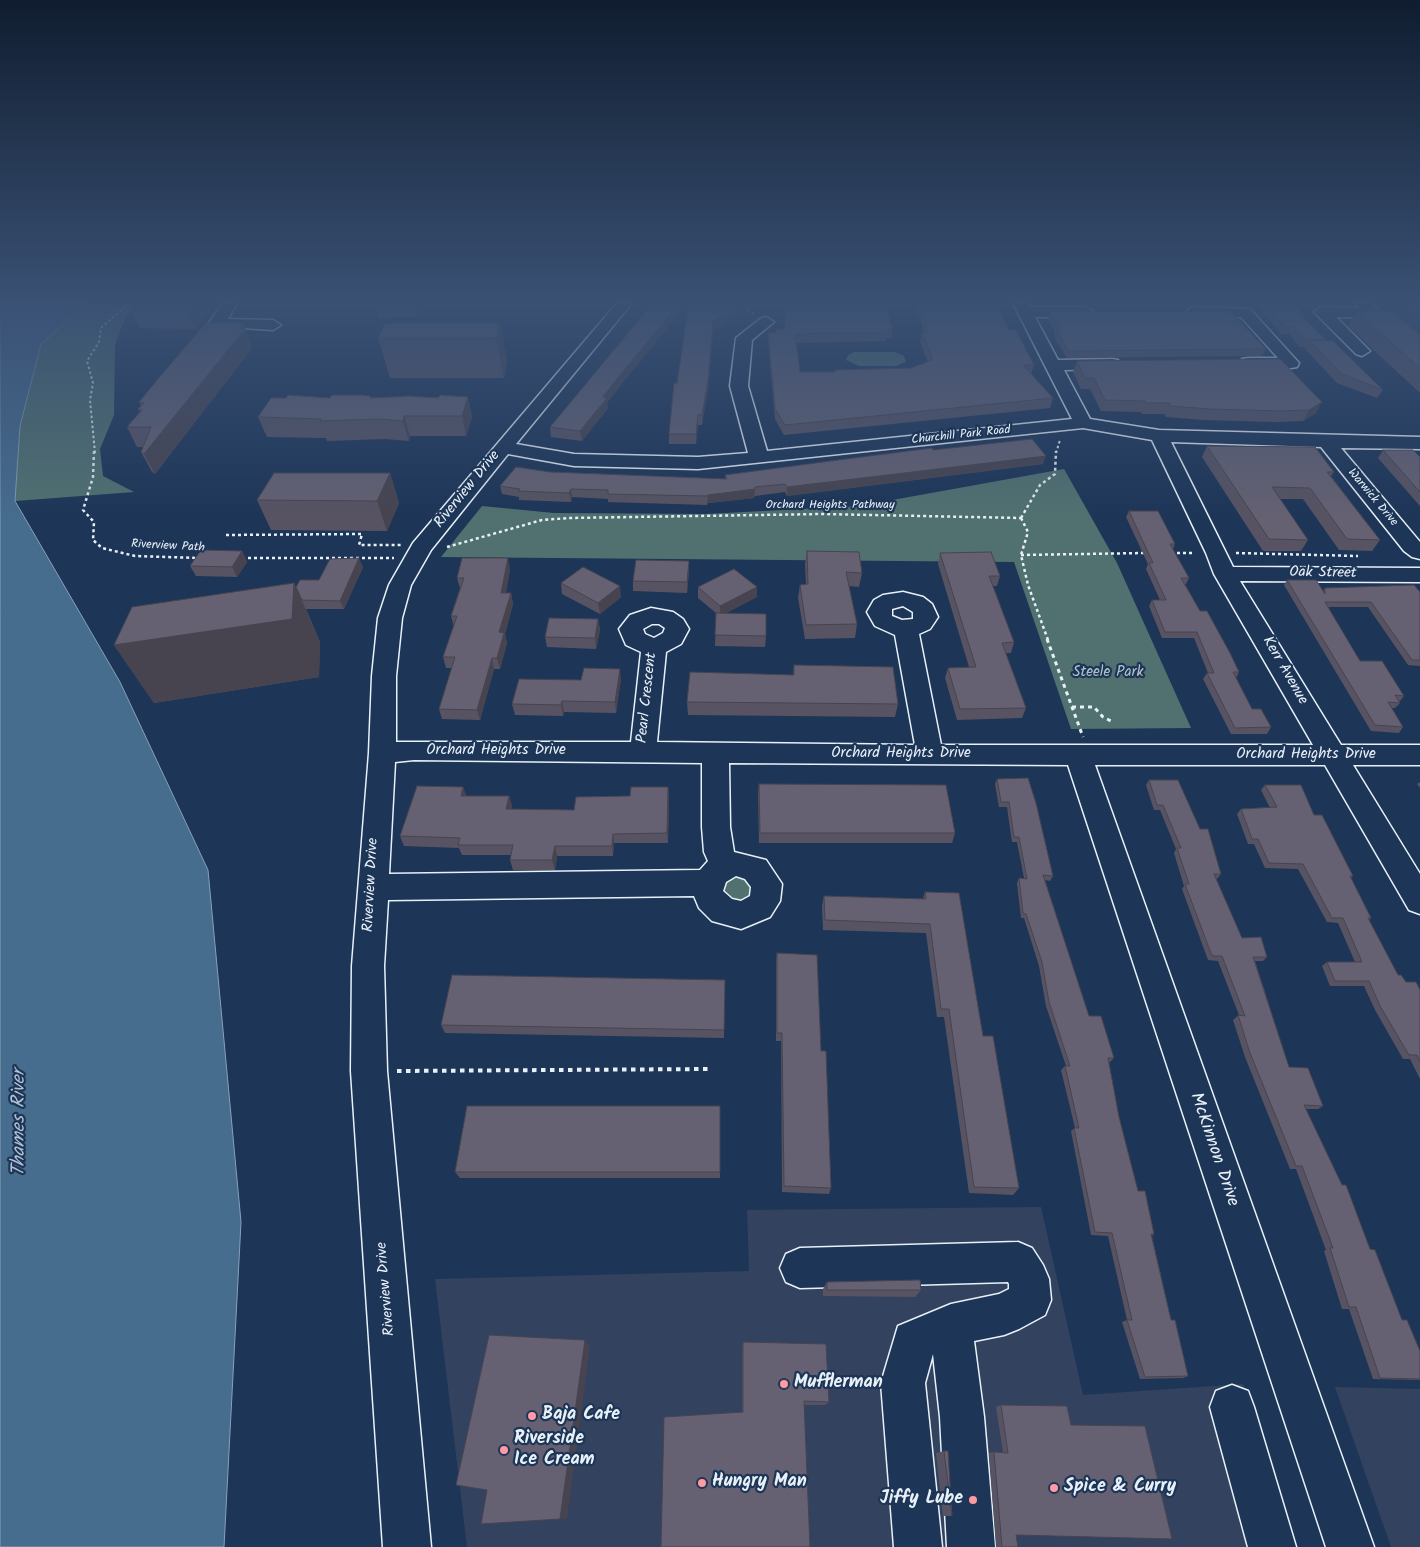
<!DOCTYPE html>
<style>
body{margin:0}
canvas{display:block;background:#1d3557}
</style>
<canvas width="1420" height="1547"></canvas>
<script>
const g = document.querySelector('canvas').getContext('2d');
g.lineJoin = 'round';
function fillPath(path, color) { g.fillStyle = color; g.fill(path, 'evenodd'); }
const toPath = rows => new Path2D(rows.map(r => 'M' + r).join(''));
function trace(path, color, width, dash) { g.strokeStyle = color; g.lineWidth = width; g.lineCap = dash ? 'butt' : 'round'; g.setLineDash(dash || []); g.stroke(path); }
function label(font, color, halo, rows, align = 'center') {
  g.font = font + ' Kalam,sans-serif'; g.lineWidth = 4.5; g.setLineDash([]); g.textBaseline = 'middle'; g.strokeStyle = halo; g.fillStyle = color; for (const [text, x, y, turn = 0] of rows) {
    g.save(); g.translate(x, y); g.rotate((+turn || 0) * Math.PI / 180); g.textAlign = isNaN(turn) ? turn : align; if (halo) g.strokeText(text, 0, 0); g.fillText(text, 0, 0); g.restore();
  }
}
fillPath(toPath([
 [1376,303,1420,303,1420,341],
 [1041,1207,1083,1395,1243,1384,1293,1547,467,1547,435,1279,749,1271,747,1210],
 [1335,1387,1420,1389,1420,1547,1391,1547]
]), '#33425f');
fillPath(toPath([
 [88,303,141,303,125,318,115,345,114,415,100,449,103,476,134,492,15,501,20,426,41,343],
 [854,352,895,352,904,356,906,362,896,366,859,366,846,360,848,355],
 [1064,469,1117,563,1191,728,1071,729,1014,562,441,557,482,506,554,513,706,514,859,506],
 [734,876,739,876,751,882,753,894,742,902,726,898,722,890,725,881]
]), '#517170');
const water = toPath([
 [0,303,88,303,41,344,20,426,15,501,120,682,208,870,241,1222,224,1547,0,1547,0,303]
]);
fillPath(water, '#466c8e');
trace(water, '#87a1b8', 1);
const minor = toPath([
 [222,303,237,303,228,319,273,320,281,325,273,330,211,326,209,323,222,303],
 [617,303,632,303,516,444,574,454,698,457,748,453,730,386,736,338,760,319,766,317,774,322,752,340,748,386,767,451,1072,419,1013,303,1028,303,1030,307,1086,307,1094,312,1086,317,1035,317,1058,360,1112,359,1118,360,1120,364,1118,368,1112,369,1064,370,1090,419,1159,430,1420,437,1420,449,1341,448,1420,542,1420,559,1412,557,1404,551,1321,447,1171,442,1233,567,1420,568,1420,582,1240,581,1341,745,1420,745,1420,765,1353,765,1420,874,1420,914,1409,910,1325,765,1095,765,1374,1547,1326,1547,1068,765,729,763,730,827,734,852,766,860,782,884,780,901,770,917,741,929,723,924,712,921,699,908,694,896,388,900,384,966,387,1071,431,1547,383,1547,351,1071,352,966,369,753,372,676,378,618,389,585,413,543,617,303],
 [1083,428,1152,440,1206,553,1214,574,1313,745,941,745,919,634,930,629,938,617,932,604,923,597,903,592,883,595,874,600,867,612,875,626,895,635,915,745,657,742,666,652,681,644,689,629,683,619,673,612,651,608,630,615,619,629,626,645,641,652,631,742,396,742,396,676,402,618,411,585,431,550,508,454,574,466,698,469,1083,428],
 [903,606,913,612,913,619,902,620,892,616,892,609,903,606],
 [652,624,659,624,665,628,663,633,654,638,645,634,643,629,652,624],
 [414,760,702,763,702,827,704,852,708,861,700,870,389,874,395,762,414,760],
 [736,876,745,879,751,887,750,896,741,901,732,899,723,891,726,882,736,876],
 [1355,303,1371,303,1379,311,1375,316,1370,318,1336,317,1370,351,1362,356,1356,354,1314,312,1322,307,1359,308,1355,303],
 [1194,307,1250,309,1299,363,1297,367,1291,368,1242,367,1240,363,1242,359,1248,358,1278,358,1241,317,1189,315,1186,312,1189,309,1194,307],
 [1018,1242,1032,1248,1043,1265,1049,1279,1051,1300,1045,1315,1019,1329,1004,1335,974,1341,984,1417,995,1547,947,1547,940,1417,933,1354,925,1383,942,1547,894,1547,881,1383,898,1326,951,1304,999,1294,1009,1289,1009,1284,1008,1282,800,1288,786,1282,780,1268,786,1254,800,1248,1018,1242],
 [1232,1385,1248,1391,1254,1407,1296,1547,1248,1547,1210,1407,1216,1391,1232,1385]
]);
trace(minor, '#e8f1f8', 3);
trace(toPath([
 [740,303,753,314],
 [95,453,90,400,93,383,87,361,99,342,101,328,129,303],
 [1056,453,1060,440]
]), '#e8f1f8', 2, [2.5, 2.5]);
trace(toPath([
 [94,451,93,477,83,510,94,522,93,540,102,548,135,556,199,558],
 [1021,518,1028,532,1021,555,1028,585,1048,640],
 [1021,518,1040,485,1055,474,1056,451],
 [226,535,362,534,359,545,402,545],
 [447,547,542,520,569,518,822,514,1021,518],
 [1171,553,1195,553],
 [1236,553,1358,556],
 [1021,555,1145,553],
 [242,558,394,558]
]), '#e8f1f8', 2.5, [3, 3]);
trace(toPath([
 [1047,639,1083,737],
 [1072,707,1094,707,1103,717,1113,722]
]), '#e8f1f8', 3, [4, 4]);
trace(toPath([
 [397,1071,711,1069]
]), '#e8f1f8', 4, [4.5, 4.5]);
fillPath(minor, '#1d3557');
fillPath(toPath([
 [138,303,217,303,194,329,140,328,131,310],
 [375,303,423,303,415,317,379,318],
 [689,303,885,303,893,329,891,338,886,338,885,341,797,343,800,372,834,372,835,370,911,368,928,362,920,341,922,332,924,332,915,303,996,303,1009,330,1034,365,1031,374,1053,398,1050,408,784,435,775,419,768,342,768,333,776,333,785,329,784,306,746,306,713,332,708,389,702,425,698,425,696,444,669,444,669,434,677,383],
 [1038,303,1216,303,1215,305,1040,305],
 [1256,303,1293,303,1301,311,1299,313,1326,340,1325,341,1383,390,1377,398,1337,383,1305,349,1306,347,1300,347,1289,334,1281,334],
 [1405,303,1420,303,1420,316],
 [1356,311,1420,335,1420,393,1348,326],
 [1050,312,1266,349,1262,356,1067,358,1054,337,1055,333,1048,319],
 [243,323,252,348,155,474,152,472,141,452,143,447,137,447,127,427,140,412,138,409,141,406,139,402],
 [500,323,507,363,504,378,390,378,378,338],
 [1280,359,1316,413,1303,421,1276,422,1204,420,1166,417,1164,414,1142,414,1141,412,1101,411,1090,389,1081,389,1073,372,1077,361],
 [621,385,607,403,608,408,582,441,551,437,550,427],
 [370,396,371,397,468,397,472,417,466,436,410,436,409,441,385,439,327,441,326,438,267,437,258,417,330,398],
 [1207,446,1334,472,1331,476,1380,540,1372,551,1339,550,1303,499,1280,499,1308,540,1301,551,1263,551,1202,457],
 [933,450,1043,464,787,496,785,492,755,496,754,498,708,503,707,505,608,502,608,499,572,497,571,502,519,500,519,497,502,494,500,486,550,472,725,479,725,475],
 [1383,450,1420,457,1420,506,1378,458],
 [390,473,399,503,387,531,271,530,257,500],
 [1129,511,1175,544,1173,549,1189,578,1186,584,1185,584,1200,611,1239,672,1236,678,1252,709,1271,727,1267,734,1231,734,1203,679,1207,673,1208,673,1194,638,1162,638,1149,606,1152,600,1160,600,1146,569,1148,564,1126,517],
 [242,551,247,562,237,577,196,576,190,566],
 [807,551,862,573,859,587,849,586,857,624,855,638,805,639,798,598,800,585,806,584,805,564],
 [940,553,1000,576,997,586,993,586,1014,642,1011,653,1006,653,1026,708,1022,718,957,720,945,678,948,668,969,667,938,564],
 [689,561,689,571,687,593,633,591,633,581],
 [363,567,344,609,306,609,320,642,319,677,154,703,114,645,294,583,296,587,319,580],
 [510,569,506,593,511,593,513,604,505,634,507,643,500,669,494,669,480,720,442,719,439,709,452,668,446,668,443,657,454,627,451,616,460,588,457,578],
 [1287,580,1323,591,1325,588,1420,592,1420,666,1408,665,1368,607,1328,607,1360,661,1404,696,1400,701,1399,701,1400,703,1395,708,1392,708,1403,727,1399,733,1371,731,1284,585],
 [561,583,621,597,600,614,562,594],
 [698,587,757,597,726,613,766,636,765,647,715,646,716,613,698,598],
 [598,619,600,630,596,649,547,647,545,637],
 [794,665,898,704,895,717,688,715,687,702,793,675],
 [621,679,616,713,564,712,563,716,515,715,512,704,581,680],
 [997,779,1053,876,1050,881,1045,880,1089,1016,1114,1058,1110,1062,1109,1062,1119,1117,1138,1191,1154,1234,1152,1236,1171,1320,1188,1376,1183,1378,1140,1379,1122,1322,1127,1320,1108,1236,1091,1235,1071,1131,1075,1128,1061,1070,1065,1066,1066,1066,1046,1006,1039,966,1024,918,1021,918,1017,883,1019,878,1024,878,1017,842,1012,842,1007,807,999,807,995,784],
 [1149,780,1221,874,1217,879,1216,879,1242,938,1267,957,1263,961,1255,961,1289,1067,1323,1106,1318,1109,1306,1109,1402,1320,1420,1351,1420,1380,1373,1379,1349,1309,1342,1309,1324,1251,1326,1250,1296,1169,1290,1169,1245,1057,1233,1020,1239,1015,1218,961,1208,960,1182,889,1184,886,1174,853,1176,849,1160,810,1154,810,1146,785],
 [1420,782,1420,788,1417,784],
 [759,784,955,833,952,843,759,843,758,794],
 [1265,785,1314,815,1353,876,1351,878,1371,918,1369,921,1398,975,1406,982,1420,990,1420,1079,1410,1059,1403,1059,1375,1010,1364,986,1330,986,1322,966,1327,962,1355,962,1338,923,1327,922,1298,869,1265,868,1254,844,1248,844,1237,814,1241,809,1270,808,1261,790],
 [463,787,466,796,509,796,512,806,511,809,574,810,668,787,669,797,668,843,614,843,613,856,557,856,555,870,513,870,510,860,511,855,462,855,459,848,404,846,400,836],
 [925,892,983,1036,1019,1188,1013,1195,969,1193,944,1017,937,1017,926,933,823,930,822,905,824,896,923,899],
 [777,953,831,1188,829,1194,782,1192,781,1041,776,1041,776,962],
 [725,980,724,1038,445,1033,441,1025],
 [720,1106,720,1178,460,1178,455,1172],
 [827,1282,921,1290,915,1297,823,1296,823,1289],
 [743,1342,829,1402,825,1405,804,1405,742,1412,742,1348],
 [1001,1405,1067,1406,1016,1535,1018,1547,996,1547,989,1453,994,1452,1003,1452,996,1407],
 [944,1451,952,1516,943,1516,936,1453]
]), '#575362');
fillPath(toPath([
 [192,303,217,303,194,329,185,310],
 [412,303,423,303,415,317],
 [680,303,688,303,621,385,607,403,608,408,582,441,580,431,603,397,620,375],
 [738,303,746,303,746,306,713,332,708,389,702,425,702,415,713,322],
 [243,323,252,348,155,474,144,454],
 [500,323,507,363,504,378,496,338],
 [468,397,472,417,466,436,462,416],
 [1322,402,1316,413,1303,421,1309,410],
 [698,415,698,425,696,444,696,434],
 [404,416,410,436,409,441,403,421],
 [1046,456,1043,464,787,496,787,487],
 [390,473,399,503,387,531,377,501],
 [571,489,572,497,571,502,569,493],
 [755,489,754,498,708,503,707,505,708,495],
 [242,551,247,562,237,577,232,567],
 [359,558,363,567,344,609,340,601],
 [508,558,510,569,504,604,501,593],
 [689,561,689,571,687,593,687,582],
 [294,583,320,642,319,677,154,703,114,645],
 [620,586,621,597,600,614,598,603],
 [757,587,757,597,720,616,720,606],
 [511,593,513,604,505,634,507,643,500,669,497,658,499,632],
 [598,619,600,630,596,649,595,638],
 [492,658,494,669,480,720,477,710],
 [620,669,621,679,616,713,615,702],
 [562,701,564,712,563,716,561,705],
 [463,787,467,797,461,796],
 [668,787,669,797,668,843,667,833],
 [509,796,512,806,509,819,506,809],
 [613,834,614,843,613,856,612,846],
 [555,846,557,856,555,870,552,860],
 [585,1340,590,1347,567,1519,560,1519]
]), '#474450');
const building = toPath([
 [138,303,192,303,185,310,131,310,138,303],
 [653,303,680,303,620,375,603,397,607,398,580,431,550,427,653,303],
 [689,303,738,303,713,322,708,380,702,415,698,415,696,434,669,434,674,383,677,383,689,303],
 [785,303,885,303,893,329,886,329,887,332,795,334,800,372,835,372,835,370,911,368,933,360,922,332,928,332,919,303,996,303,1009,330,1016,330,1034,365,1023,365,1053,398,785,425,775,409,768,333,776,333,776,329,785,329,785,303],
 [1265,303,1293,303,1301,311,1297,311,1326,340,1304,339,1293,327,1285,327,1265,303],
 [1356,311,1392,311,1420,335,1420,368,1356,311],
 [1050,312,1231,312,1266,349,1069,351,1056,330,1060,330,1050,312],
 [206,323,243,323,240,328,245,329,144,454,141,452,151,427,127,427,142,410,138,409,144,403,139,402,157,380,206,323],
 [385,323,500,323,496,338,378,338,385,323],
 [1309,340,1333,341,1383,390,1342,374,1309,340],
 [1280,359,1322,402,1309,410,1282,411,1209,409,1171,406,1169,403,1146,403,1145,401,1105,400,1094,378,1085,378,1077,361,1280,359],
 [288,395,330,398,332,395,362,395,370,396,370,398,410,396,438,398,440,395,468,397,462,416,404,416,403,421,379,419,320,421,321,419,258,417,271,398,286,398,288,395],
 [1032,439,1046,456,787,487,785,484,755,487,755,489,708,495,707,496,608,494,608,490,571,489,569,493,518,491,520,489,500,486,516,467,550,472,727,479,725,475,838,460,932,448,933,450,1032,439],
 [1207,446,1315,447,1334,472,1327,472,1380,540,1347,539,1310,488,1272,487,1308,540,1269,539,1207,446],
 [1383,450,1413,450,1420,457,1420,492,1383,450],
 [274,473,390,473,377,501,257,500,274,473],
 [1129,511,1158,511,1175,544,1170,544,1189,578,1181,578,1200,611,1207,611,1230,653,1239,672,1233,672,1252,709,1261,709,1271,727,1235,728,1207,673,1214,673,1197,632,1165,632,1152,600,1166,600,1149,563,1153,563,1129,511],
 [201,550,242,551,232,567,190,566,201,550],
 [807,551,859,552,862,573,846,572,857,624,806,625,800,585,808,584,807,551],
 [991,552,1000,576,989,576,1014,642,1002,643,1026,708,960,709,948,668,976,667,940,553,991,552],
 [359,558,340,601,302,600,296,587,300,580,319,580,330,559,359,558],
 [462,558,508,558,501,593,511,593,499,632,504,633,497,658,492,658,477,710,439,709,455,657,443,657,457,616,451,616,464,578,457,578,462,558],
 [636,560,689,561,687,582,633,581,636,560],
 [583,567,620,586,598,603,561,583,583,567],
 [734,569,757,587,720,606,698,587,734,569],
 [1287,580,1316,580,1325,594,1325,588,1414,585,1420,592,1420,660,1412,660,1371,602,1325,602,1360,661,1382,661,1404,696,1395,695,1400,703,1388,702,1403,727,1375,725,1287,580],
 [294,583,292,619,114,645,132,607,294,583],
 [716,613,766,614,766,636,715,635,716,613],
 [549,618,598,619,595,638,545,637,549,618],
 [794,665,893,667,898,704,687,702,690,672,794,675,794,665],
 [584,668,620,669,615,702,562,701,561,705,512,704,519,679,581,680,584,668],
 [1028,778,1036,803,1053,876,1043,875,1089,1016,1101,1016,1114,1058,1108,1058,1119,1117,1138,1191,1145,1191,1154,1234,1151,1234,1171,1320,1175,1320,1188,1376,1145,1377,1127,1320,1132,1320,1112,1233,1095,1232,1074,1128,1079,1128,1065,1066,1070,1066,1049,1002,1042,962,1026,914,1023,913,1019,878,1027,879,1019,837,1014,837,1009,802,1001,802,997,779,1028,778],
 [1149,780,1178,780,1200,829,1208,829,1221,874,1214,874,1242,938,1261,937,1267,957,1253,957,1289,1067,1308,1068,1323,1106,1304,1105,1342,1185,1346,1185,1370,1249,1375,1250,1402,1320,1407,1320,1420,1351,1420,1379,1380,1378,1356,1307,1349,1307,1330,1248,1333,1248,1302,1166,1296,1166,1250,1053,1238,1015,1245,1016,1222,956,1212,956,1185,884,1189,884,1177,848,1181,848,1163,805,1157,805,1149,780],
 [759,784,946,785,955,833,760,833,759,784],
 [1265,785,1301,785,1314,815,1322,815,1353,876,1350,876,1371,918,1368,918,1398,975,1401,975,1406,982,1416,982,1420,990,1420,1062,1417,1055,1409,1055,1380,1006,1369,981,1335,981,1327,962,1362,962,1343,918,1332,918,1303,864,1269,863,1258,839,1252,839,1241,809,1277,807,1265,785],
 [417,786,463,787,461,796,509,796,506,809,574,810,576,797,630,796,631,787,668,787,667,833,613,834,612,846,555,846,552,860,510,860,513,845,458,845,460,838,400,836,417,786],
 [925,892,959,893,983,1036,993,1036,1019,1188,974,1187,949,1009,941,1009,930,924,825,920,824,896,926,899,925,892],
 [777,953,817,955,821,1051,826,1051,831,1188,784,1186,782,1033,777,1033,777,953],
 [452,975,725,980,724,1030,441,1025,452,975],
 [467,1106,720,1106,720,1172,455,1172,467,1106],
 [920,1280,921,1290,827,1290,827,1282,920,1280],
 [489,1335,585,1340,560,1519,481,1524,487,1490,456,1485,489,1335],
 [743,1342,826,1344,829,1402,804,1401,810,1547,661,1547,664,1417,743,1412,743,1342],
 [1001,1405,1067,1406,1071,1425,1145,1426,1172,1539,1016,1535,1018,1547,1002,1547,994,1452,1008,1453,1001,1405],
 [944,1451,948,1451,952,1516,944,1451]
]);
fillPath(building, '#656172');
trace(building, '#474450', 1);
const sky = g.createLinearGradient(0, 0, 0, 520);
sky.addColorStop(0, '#101d30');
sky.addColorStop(0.58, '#3a5174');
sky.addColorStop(1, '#3a517400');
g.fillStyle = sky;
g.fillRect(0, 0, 1420, 520);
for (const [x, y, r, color] of [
 [784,1384,5,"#ff9aa2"],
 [532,1416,5,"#ff9aa2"],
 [504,1450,5,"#ff9aa2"],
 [702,1483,5,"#ff9aa2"],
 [1054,1488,5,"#ff9aa2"],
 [973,1500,5,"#ff9aa2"]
]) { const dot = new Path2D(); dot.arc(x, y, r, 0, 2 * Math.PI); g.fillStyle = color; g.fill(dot); trace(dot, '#1d3557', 2); }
label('12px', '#e8f1f8', '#1d3557', [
 ["Churchill Park Road",961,436,-6],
 ["Warwick Drive",1372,498,50],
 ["Orchard Heights Pathway",830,506],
 ["Riverview Path",168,547,3]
]);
label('15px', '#e8f1f8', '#1d3557', [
 ["Riverview Drive",468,490,-51],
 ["Oak Street",1323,574,1],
 ["Kerr Avenue",1284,671,60],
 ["Pearl Crescent",648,698,-84],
 ["Orchard Heights Drive",496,751],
 ["Orchard Heights Drive",901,754],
 ["Orchard Heights Drive",1306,755],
 ["Riverview Drive",372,885,-87],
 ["Riverview Drive",387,1289,-95]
]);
label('15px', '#b3c4c8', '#1d3557', [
 ["Steele Park",1108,673]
]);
label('18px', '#e8f1f8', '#1d3557', [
 ["McKinnon Drive",1213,1150,71]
]);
label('bold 18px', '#e8f1f8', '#1d3557', [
 ["Mufflerman",794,1384],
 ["Baja Cafe",542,1416],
 ["Riverside",514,1440],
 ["Ice Cream",514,1461],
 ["Hungry Man",712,1483],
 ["Spice & Curry",1064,1488],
 ["Jiffy Lube",963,1500,"right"]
], 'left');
label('italic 19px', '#afc2d3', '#1d3557', [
 ["Thames River",21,1123,-90]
]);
</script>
